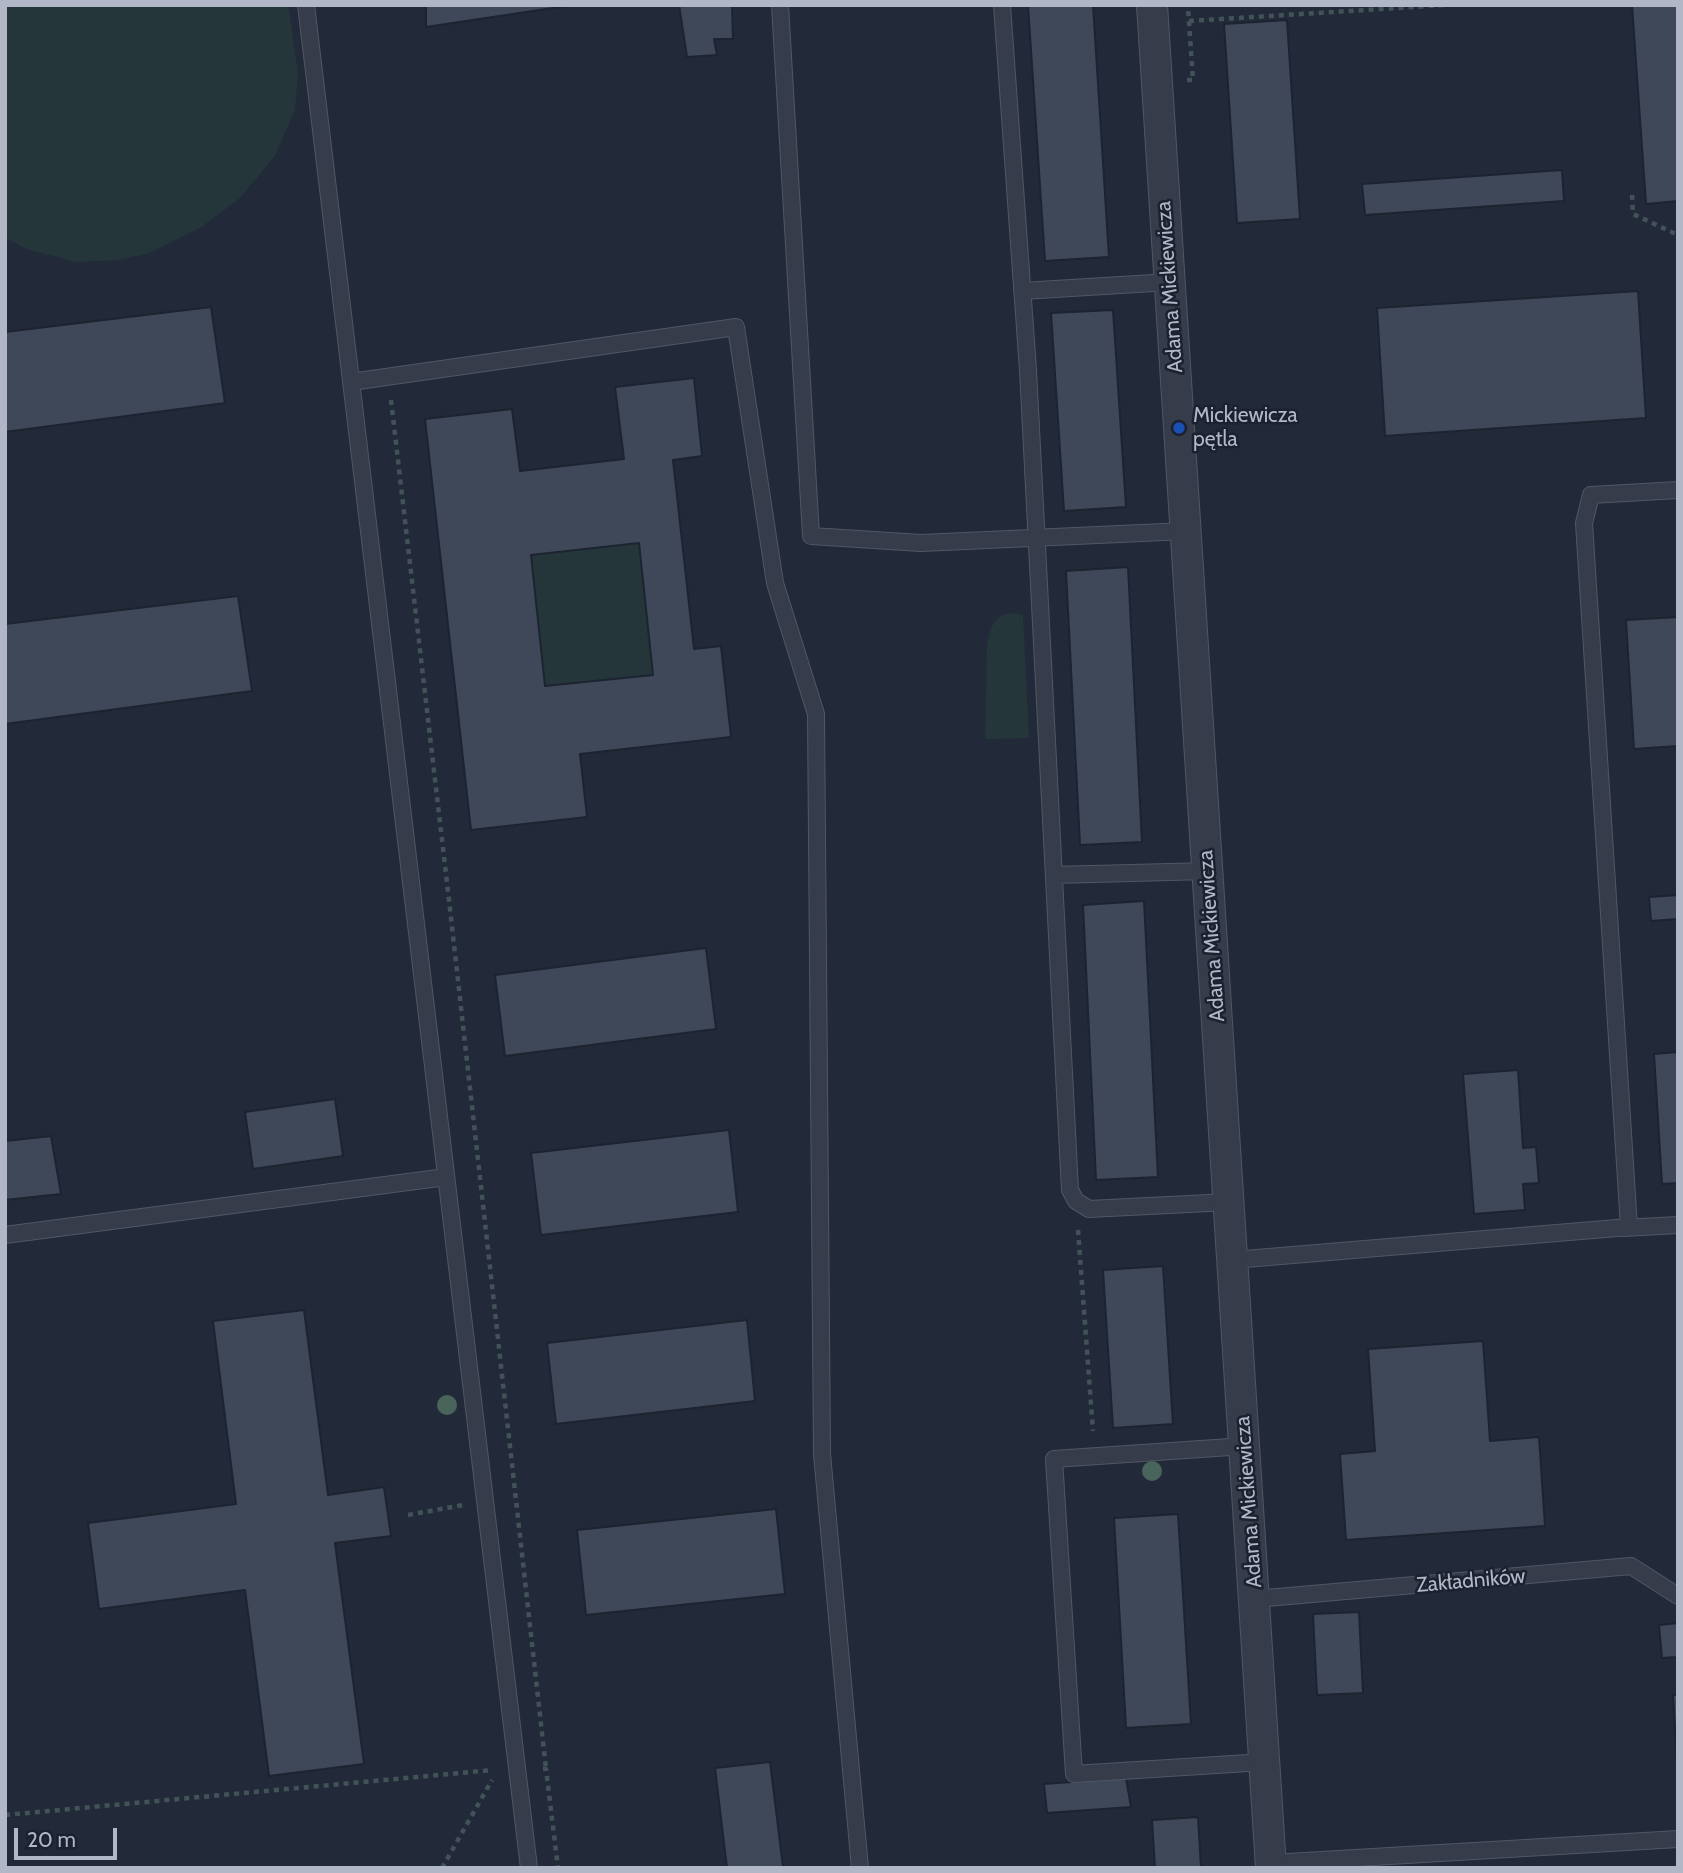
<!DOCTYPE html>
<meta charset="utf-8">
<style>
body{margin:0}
#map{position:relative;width:1683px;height:1873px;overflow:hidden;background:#222a39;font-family:Cabin,sans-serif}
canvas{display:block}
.frame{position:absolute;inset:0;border:7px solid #b1b7c6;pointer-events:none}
.scale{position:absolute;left:14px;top:1828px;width:103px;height:32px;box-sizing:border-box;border:4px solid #b1b7c6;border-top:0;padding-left:9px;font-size:21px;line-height:24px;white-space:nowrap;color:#b1b7c6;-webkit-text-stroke:5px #1b212e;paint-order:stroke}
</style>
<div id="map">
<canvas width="1683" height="1873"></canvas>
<div class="frame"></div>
<div class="scale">20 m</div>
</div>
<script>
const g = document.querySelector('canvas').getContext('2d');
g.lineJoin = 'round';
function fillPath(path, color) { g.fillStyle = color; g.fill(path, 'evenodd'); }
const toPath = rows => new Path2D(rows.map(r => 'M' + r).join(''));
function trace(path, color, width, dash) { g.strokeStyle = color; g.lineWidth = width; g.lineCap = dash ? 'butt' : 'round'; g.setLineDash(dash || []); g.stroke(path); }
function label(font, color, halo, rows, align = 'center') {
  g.font = font + ' Cabin,sans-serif'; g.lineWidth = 5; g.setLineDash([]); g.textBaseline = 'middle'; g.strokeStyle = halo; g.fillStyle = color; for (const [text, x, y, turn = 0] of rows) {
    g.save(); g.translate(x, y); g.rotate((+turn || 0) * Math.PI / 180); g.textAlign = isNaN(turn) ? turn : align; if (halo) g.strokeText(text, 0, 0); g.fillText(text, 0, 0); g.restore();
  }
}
fillPath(toPath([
 [5,5,288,5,298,73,295,110,275,156,240,198,200,228,150,253,118,260,77,262,26,249,5,237],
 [639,543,653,675,545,686,531,555],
 [1010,613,1023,615,1029,738,985,739,987,645,990,630,994,623,1000,616]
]), '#24363a');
const building = toPath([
 [426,5,573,5,426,27,426,5],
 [679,5,732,5,733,39,714,39,717,55,687,57,679,5],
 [1028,5,1093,5,1109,257,1045,261,1028,5],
 [1632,5,1678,5,1678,201,1646,204,1632,5],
 [1287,20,1300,219,1237,223,1224,24,1287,20],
 [1562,170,1564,201,1365,215,1362,184,1562,170],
 [1638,291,1646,418,1385,436,1377,308,1638,291],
 [211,307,225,403,5,432,5,332,211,307],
 [1113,310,1126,507,1064,511,1051,313,1113,310],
 [694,378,702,456,673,460,694,649,721,646,731,737,580,754,587,817,471,830,425,419,512,409,520,471,624,459,615,387,694,378],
 [639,543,653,675,545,686,531,555,639,543],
 [1128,567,1142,842,1080,845,1066,571,1128,567],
 [238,596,252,691,5,724,5,624,238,596],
 [1678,617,1678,746,1634,749,1626,620,1678,617],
 [1678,895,1678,919,1651,921,1649,897,1678,895],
 [1144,901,1158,1177,1096,1180,1083,905,1144,901],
 [706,948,716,1029,505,1056,495,975,706,948],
 [1678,1052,1678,1183,1662,1184,1654,1054,1678,1052],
 [1518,1070,1523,1148,1536,1147,1539,1183,1523,1184,1525,1210,1474,1214,1463,1074,1518,1070],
 [335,1099,343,1156,253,1169,245,1112,335,1099],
 [729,1130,738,1212,541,1235,531,1153,729,1130],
 [51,1136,61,1194,5,1200,5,1141,51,1136],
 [1163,1266,1173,1424,1113,1428,1103,1270,1163,1266],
 [304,1310,328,1495,384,1487,391,1536,335,1543,364,1764,269,1776,245,1590,99,1609,88,1523,236,1504,213,1321,304,1310],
 [747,1320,755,1401,556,1424,547,1343,747,1320],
 [1483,1341,1490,1441,1539,1437,1545,1526,1346,1540,1340,1454,1375,1451,1368,1349,1483,1341],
 [776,1509,785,1594,586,1615,577,1530,776,1509],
 [1178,1514,1191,1724,1126,1728,1114,1518,1178,1514],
 [1359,1612,1363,1693,1317,1695,1313,1614,1359,1612],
 [1678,1623,1678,1657,1662,1658,1659,1625,1678,1623],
 [1673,1695,1678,1695,1678,1762,1677,1762,1673,1695],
 [770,1762,783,1867,727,1868,715,1768,770,1762],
 [1126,1778,1131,1807,1047,1813,1044,1784,1126,1778],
 [1198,1817,1201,1868,1155,1868,1152,1820,1198,1817]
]);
fillPath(building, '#3e4859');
trace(building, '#1d2330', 2);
const lane = toPath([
 [306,5,529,1868],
 [780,5,811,536,921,543,1186,531],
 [1002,5,1028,370,1070,1190,1076,1201,1089,1209,1229,1202],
 [1022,291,1170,282],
 [351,382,736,327,775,583,816,714,822,1454,860,1868],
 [1054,875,1208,871],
 [1623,1228,1678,1225],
 [5,1235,446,1177],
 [1233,1260,1629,1227,1584,523,1591,495,1678,490],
 [1245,1446,1054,1459,1074,1774,1264,1762],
 [1255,1599,1631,1566,1678,1596],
 [1271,1863,1678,1839]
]);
const street = toPath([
 [1152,5,1271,1868]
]);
trace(lane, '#515764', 18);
trace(street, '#515764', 32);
trace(toPath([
 [1189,21,1445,5],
 [1187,80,1193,80,1188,8],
 [1632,195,1633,214,1678,235],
 [391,400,449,900,546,1769],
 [1078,1230,1093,1431],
 [408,1515,463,1505],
 [543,1769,546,1769,558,1868],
 [5,1815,493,1770],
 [442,1868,492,1780]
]), '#425357', 4.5, [5, 5]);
trace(lane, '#363c4a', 16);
trace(street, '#363c4a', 30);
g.fillStyle = '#49655b';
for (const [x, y] of [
 [447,1405],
 [1152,1471]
]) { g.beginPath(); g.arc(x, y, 10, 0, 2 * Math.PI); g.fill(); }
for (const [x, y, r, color] of [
 [1179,428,7,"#1a4fb4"]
]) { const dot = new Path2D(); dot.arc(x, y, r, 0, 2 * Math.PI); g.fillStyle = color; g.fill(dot); trace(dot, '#1b212e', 2.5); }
label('21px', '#b1b7c6', '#1b212e', [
 ["Adama Mickiewicza",1170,287,-94],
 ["Adama Mickiewicza",1212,936,-94],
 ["Adama Mickiewicza",1249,1502,-94],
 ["Zakładników",1471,1581,-5]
]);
label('21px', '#b1b7c6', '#1b212e', [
 ["Mickiewicza",1193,416],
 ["pętla",1193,440]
], 'left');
</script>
